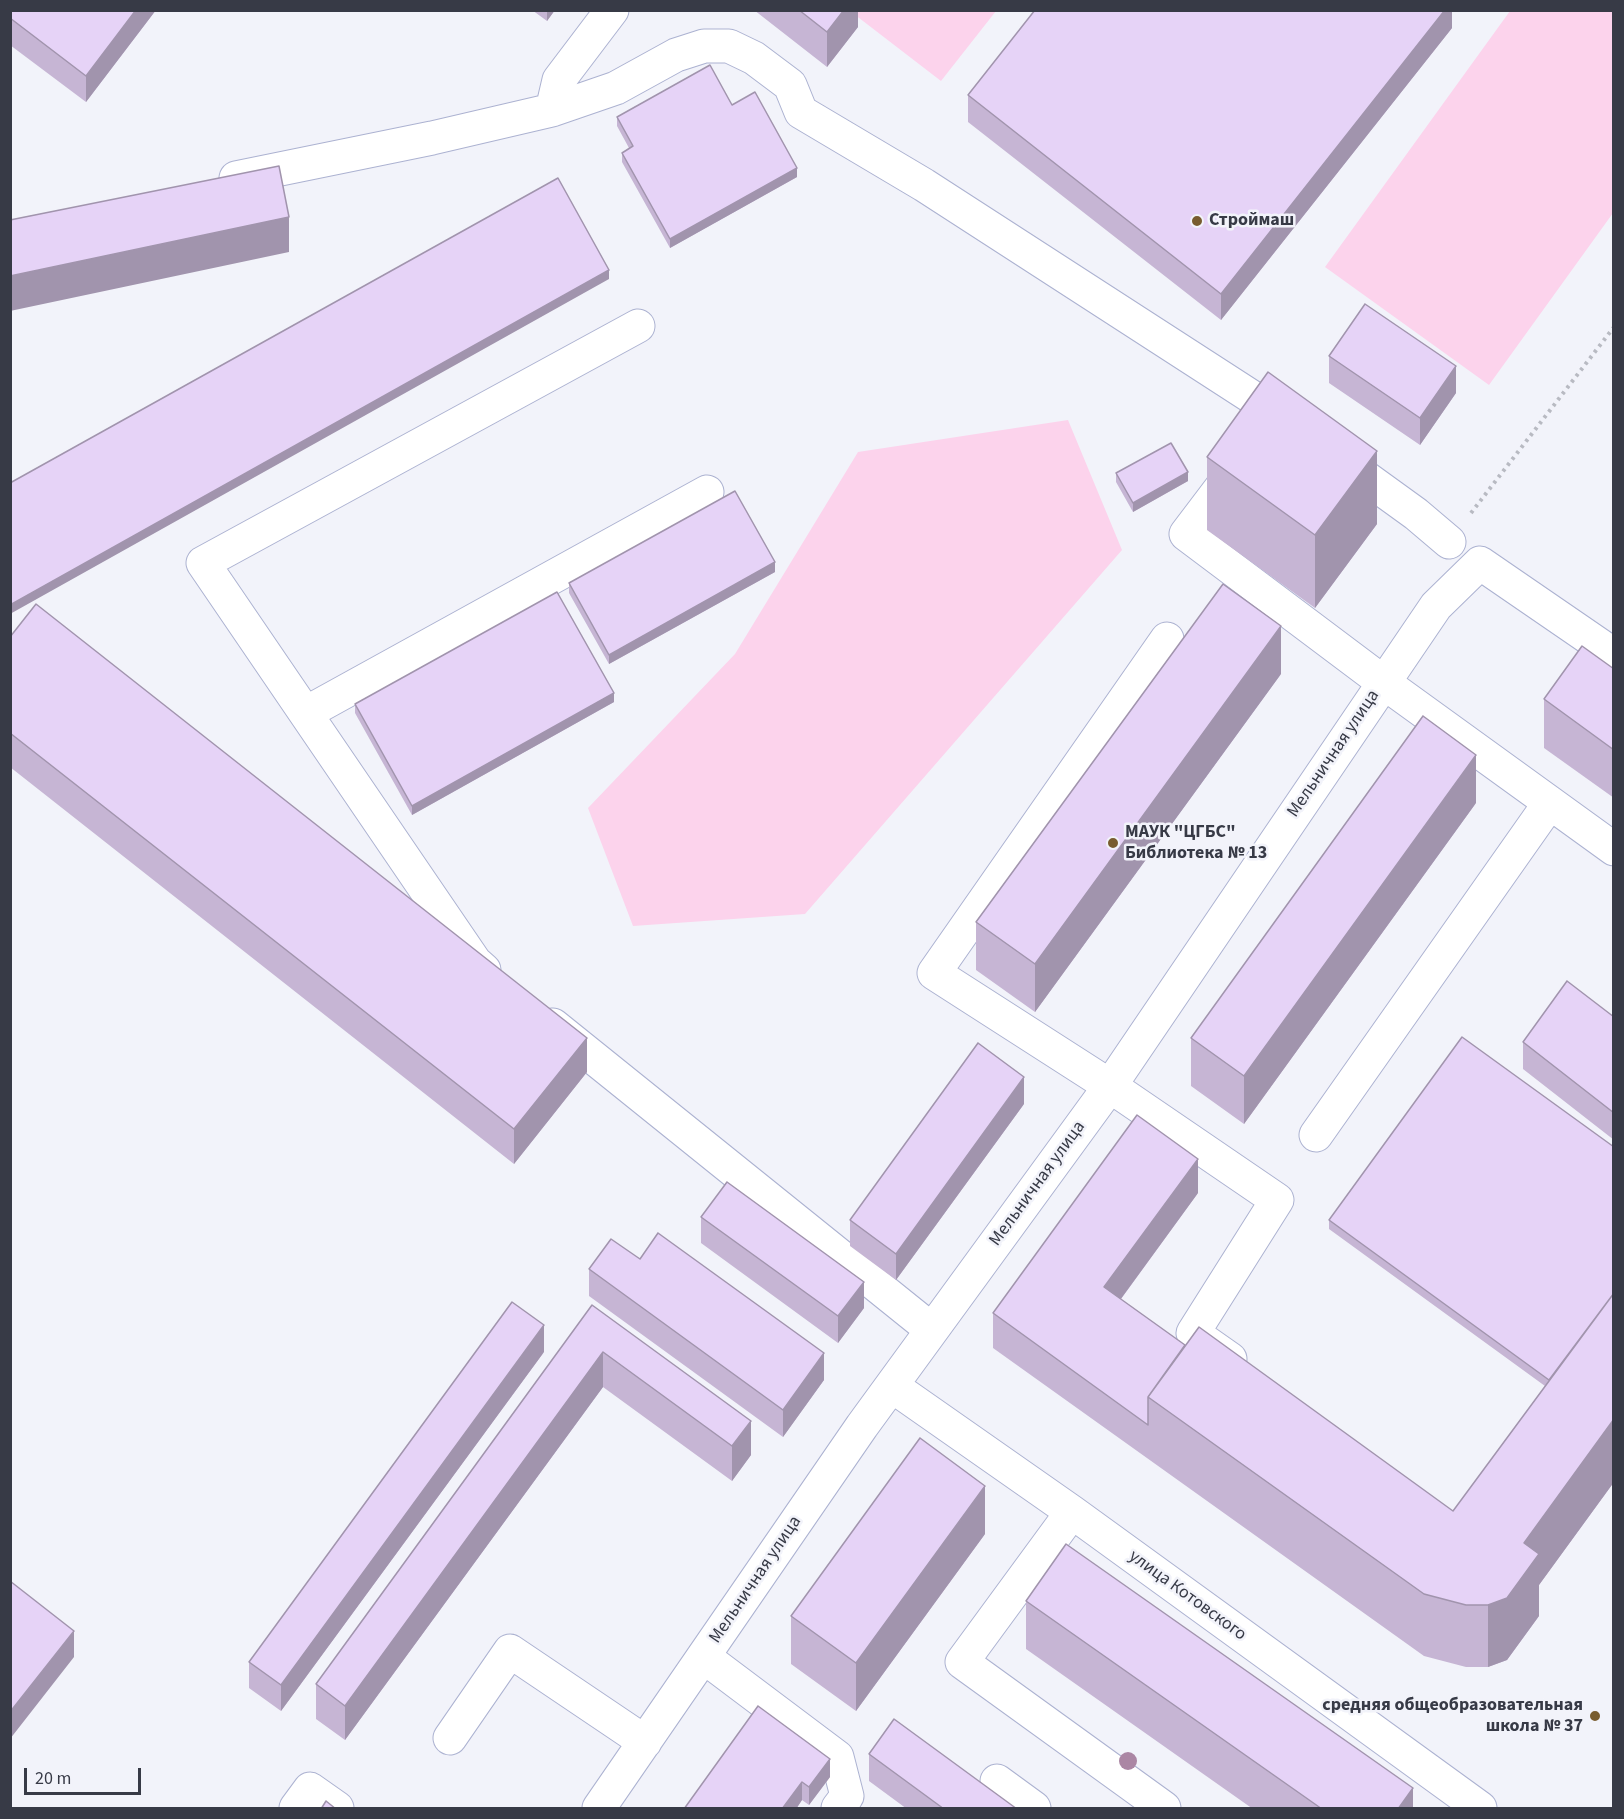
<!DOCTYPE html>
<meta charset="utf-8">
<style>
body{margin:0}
#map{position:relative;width:1624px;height:1819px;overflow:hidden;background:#f2f3fa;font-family:"Source Sans 3",sans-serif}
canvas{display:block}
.frame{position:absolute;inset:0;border:12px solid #373a46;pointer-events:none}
.scale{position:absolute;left:24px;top:1768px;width:117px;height:27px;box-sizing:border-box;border:3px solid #373a46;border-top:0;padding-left:8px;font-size:18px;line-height:21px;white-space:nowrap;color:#373a46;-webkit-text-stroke:4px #f2f3fa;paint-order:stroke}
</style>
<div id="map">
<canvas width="1624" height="1819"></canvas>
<div class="frame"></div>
<div class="scale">20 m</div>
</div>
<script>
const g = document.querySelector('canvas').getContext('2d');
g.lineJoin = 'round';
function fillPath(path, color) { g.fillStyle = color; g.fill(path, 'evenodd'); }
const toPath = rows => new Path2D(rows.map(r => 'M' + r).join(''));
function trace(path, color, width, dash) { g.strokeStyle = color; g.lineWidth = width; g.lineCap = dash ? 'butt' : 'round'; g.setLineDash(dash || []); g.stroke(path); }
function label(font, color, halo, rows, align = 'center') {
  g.font = font + ' "Source Sans 3",sans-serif'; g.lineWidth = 5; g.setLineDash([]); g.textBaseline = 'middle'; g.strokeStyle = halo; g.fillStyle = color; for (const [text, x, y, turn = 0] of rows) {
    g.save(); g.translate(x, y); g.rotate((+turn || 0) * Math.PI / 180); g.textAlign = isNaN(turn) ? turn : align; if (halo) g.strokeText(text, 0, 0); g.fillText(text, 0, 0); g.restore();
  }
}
fillPath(toPath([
 [850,11,996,11,941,81],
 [1510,11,1613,11,1613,213,1489,385,1325,267],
 [1068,420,1122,550,805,914,633,926,588,808,735,654,858,452]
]), '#fcd3ec');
const minor = toPath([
 [552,110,559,80,612,10],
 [236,178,432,138,552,110,616,88,676,55,704,46,729,46,754,58,790,85,801,112,924,185,1289,421],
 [1340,459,1416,514,1449,542],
 [1233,472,1186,534,1383,682,1614,849],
 [1167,639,934,973,1110,1086,1277,1200,1193,1333,1230,1359],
 [306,713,707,492],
 [484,970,475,962,203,563,638,326],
 [553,1025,932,1330],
 [1316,1135,1549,804],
 [892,1386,1072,1512,1480,1808],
 [1072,1512,962,1662,1164,1808],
 [704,1657,837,1757,847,1796,838,1808],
 [450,1738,510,1651,645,1742],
 [997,1781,1034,1808],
 [296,1808,310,1789,337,1808],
 [599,1808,862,1426,1110,1086,1436,606,1480,563,1614,655]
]);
trace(minor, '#acb2d1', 35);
trace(toPath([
 [1471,513,1614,327]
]), '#b8bac2', 4, [3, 4.5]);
trace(minor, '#fff', 33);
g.fillStyle = '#ab86a4';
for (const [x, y] of [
 [1128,1761]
]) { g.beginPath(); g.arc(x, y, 9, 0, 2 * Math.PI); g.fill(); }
fillPath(toPath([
 [10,10,156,10,86,102,10,45],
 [532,10,555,10,547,21],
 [754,10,858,10,858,27,827,67],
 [1452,10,1452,28,1221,320,968,122,968,95],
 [732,105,797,177,670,248,622,162,622,153,629,148,617,126,617,117],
 [1329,356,1456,393,1420,445,1329,383],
 [1207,457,1377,524,1315,608,1207,530],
 [1116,473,1188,481,1133,512,1116,482],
 [775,572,609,664,569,593,569,583],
 [10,637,587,1072,514,1164,10,767],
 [1614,669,1614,798,1544,748,1544,699],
 [1281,674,1035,1012,976,970,976,922],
 [614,702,412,815,355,713,355,704],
 [1476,803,1244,1124,1191,1086,1191,1038],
 [1614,1017,1614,1140,1523,1069,1523,1042],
 [1024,1104,896,1280,850,1246,850,1220],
 [1614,1147,1614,1482,1539,1585,1539,1616,1507,1660,1488,1667,1466,1667,1424,1656,993,1348,993,1313,1198,1193,1121,1299,1185,1345,1453,1511,1545,1386,1329,1229,1329,1220],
 [701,1217,864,1308,838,1343,701,1243],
 [640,1259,824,1380,783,1437,589,1296,589,1269],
 [592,1305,751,1455,732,1481,603,1387,345,1740,316,1719,316,1684],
 [544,1352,281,1711,249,1688,249,1662],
 [985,1534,856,1711,791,1664,791,1616],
 [1026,1601,1413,1809,1253,1809,1026,1649],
 [758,1706,830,1777,809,1805,802,1800,796,1809,684,1809],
 [869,1754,1017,1809,907,1809,869,1781]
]), '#c6b5d4');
fillPath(toPath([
 [136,10,156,10,86,102,86,76],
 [547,10,555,10,547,21],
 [844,10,858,10,858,27,827,67,827,32],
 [1445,10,1452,10,1452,28,1221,320,1221,294],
 [797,168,797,177,670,248,670,239],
 [289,217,289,252,10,311,10,276],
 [609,270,609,279,10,614,10,605],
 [1456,366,1456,393,1420,445,1420,418],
 [1377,451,1377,524,1315,608,1315,535],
 [1188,472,1188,481,1133,512,1133,503],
 [775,562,775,572,609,664,609,655],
 [1281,626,1281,674,1035,1012,1035,964],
 [614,693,614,702,412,815,412,806],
 [1476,755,1476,803,1244,1124,1244,1076],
 [587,1038,587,1072,514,1164,514,1129],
 [1024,1077,1024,1104,896,1280,896,1254],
 [1198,1159,1198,1193,1104,1322,1104,1287],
 [864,1282,864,1308,838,1343,838,1316],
 [544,1325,544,1352,281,1711,281,1685],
 [603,1352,603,1387,345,1740,345,1706],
 [824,1353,824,1380,783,1437,783,1410],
 [1614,1419,1614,1482,1539,1585,1539,1616,1507,1660,1488,1667,1488,1605,1524,1543],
 [751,1421,751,1455,732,1481,732,1446],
 [985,1486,985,1534,856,1711,856,1663],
 [74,1631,74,1657,10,1739,10,1712],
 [830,1759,830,1777,809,1805,809,1787],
 [802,1782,802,1800,796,1809,782,1809],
 [1413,1788,1413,1809,1398,1809]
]), '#a194ad');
const building = toPath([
 [10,10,136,10,86,76,10,18,10,10],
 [799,10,844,10,827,32,799,10],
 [1035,10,1445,10,1221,294,968,95,1035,10],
 [710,65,732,105,755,92,797,168,670,239,622,153,633,146,617,117,710,65],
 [279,166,289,217,10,276,10,220,279,166],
 [558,178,609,270,10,605,10,483,558,178],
 [1365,304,1456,366,1420,418,1329,356,1365,304],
 [1268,372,1377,451,1315,535,1207,457,1268,372],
 [1171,443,1188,472,1133,503,1116,473,1171,443],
 [735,491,775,562,609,655,569,583,735,491],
 [1223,584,1281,626,1035,964,976,922,1223,584],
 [557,592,614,693,412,806,355,704,557,592],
 [36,604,587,1038,514,1129,10,733,10,637,36,604],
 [1582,646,1614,669,1614,750,1544,699,1582,646],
 [1423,716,1476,755,1244,1076,1191,1038,1423,716],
 [1567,981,1614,1017,1614,1113,1523,1042,1567,981],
 [1462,1037,1614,1147,1614,1293,1549,1380,1329,1220,1462,1037],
 [978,1043,1024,1077,896,1254,850,1220,978,1043],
 [1137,1115,1198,1159,1104,1287,1185,1345,1148,1397,1148,1425,993,1313,1137,1115],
 [727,1182,864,1282,838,1316,701,1217,727,1182],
 [658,1233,824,1353,783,1410,589,1269,611,1239,640,1259,658,1233],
 [1614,1293,1614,1419,1524,1543,1539,1554,1507,1598,1488,1605,1466,1605,1424,1594,1148,1397,1199,1327,1453,1511,1614,1293],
 [512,1302,544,1325,281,1685,249,1662,512,1302],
 [592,1305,751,1421,732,1446,603,1352,345,1706,316,1684,592,1305],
 [920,1438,985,1486,856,1663,791,1616,920,1438],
 [1066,1544,1413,1788,1398,1809,1322,1809,1026,1601,1066,1544],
 [10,1581,74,1631,10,1712,10,1581],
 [758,1706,830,1759,809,1787,802,1782,782,1809,684,1809,758,1706],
 [894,1719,1017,1809,944,1809,869,1754,894,1719],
 [326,1801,336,1809,321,1809,326,1801]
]);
fillPath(building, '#e6d3f7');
trace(building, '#a194ad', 1.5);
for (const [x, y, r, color] of [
 [1197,221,6,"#785c2f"],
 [1113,843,6,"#785c2f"],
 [1595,1716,6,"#785c2f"]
]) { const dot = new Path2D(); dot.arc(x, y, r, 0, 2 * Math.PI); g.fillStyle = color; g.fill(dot); trace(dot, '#f2f3fa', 2); }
label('bold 18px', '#373a46', '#f2f3fa', [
 ["Строймаш",1209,221],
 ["МАУК \"ЦГБС\"",1125,833],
 ["Библиотека № 13",1125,854],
 ["средняя общеобразовательная",1583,1706,"right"],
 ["школа № 37",1583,1727,"right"]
], 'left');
label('18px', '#373a46', '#f2f3fa', [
 ["Мельничная улица",1334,754,-56],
 ["Мельничная улица",1038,1184,-54],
 ["Мельничная улица",756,1580,-56],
 ["улица Котовского",1187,1596,36]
]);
</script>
